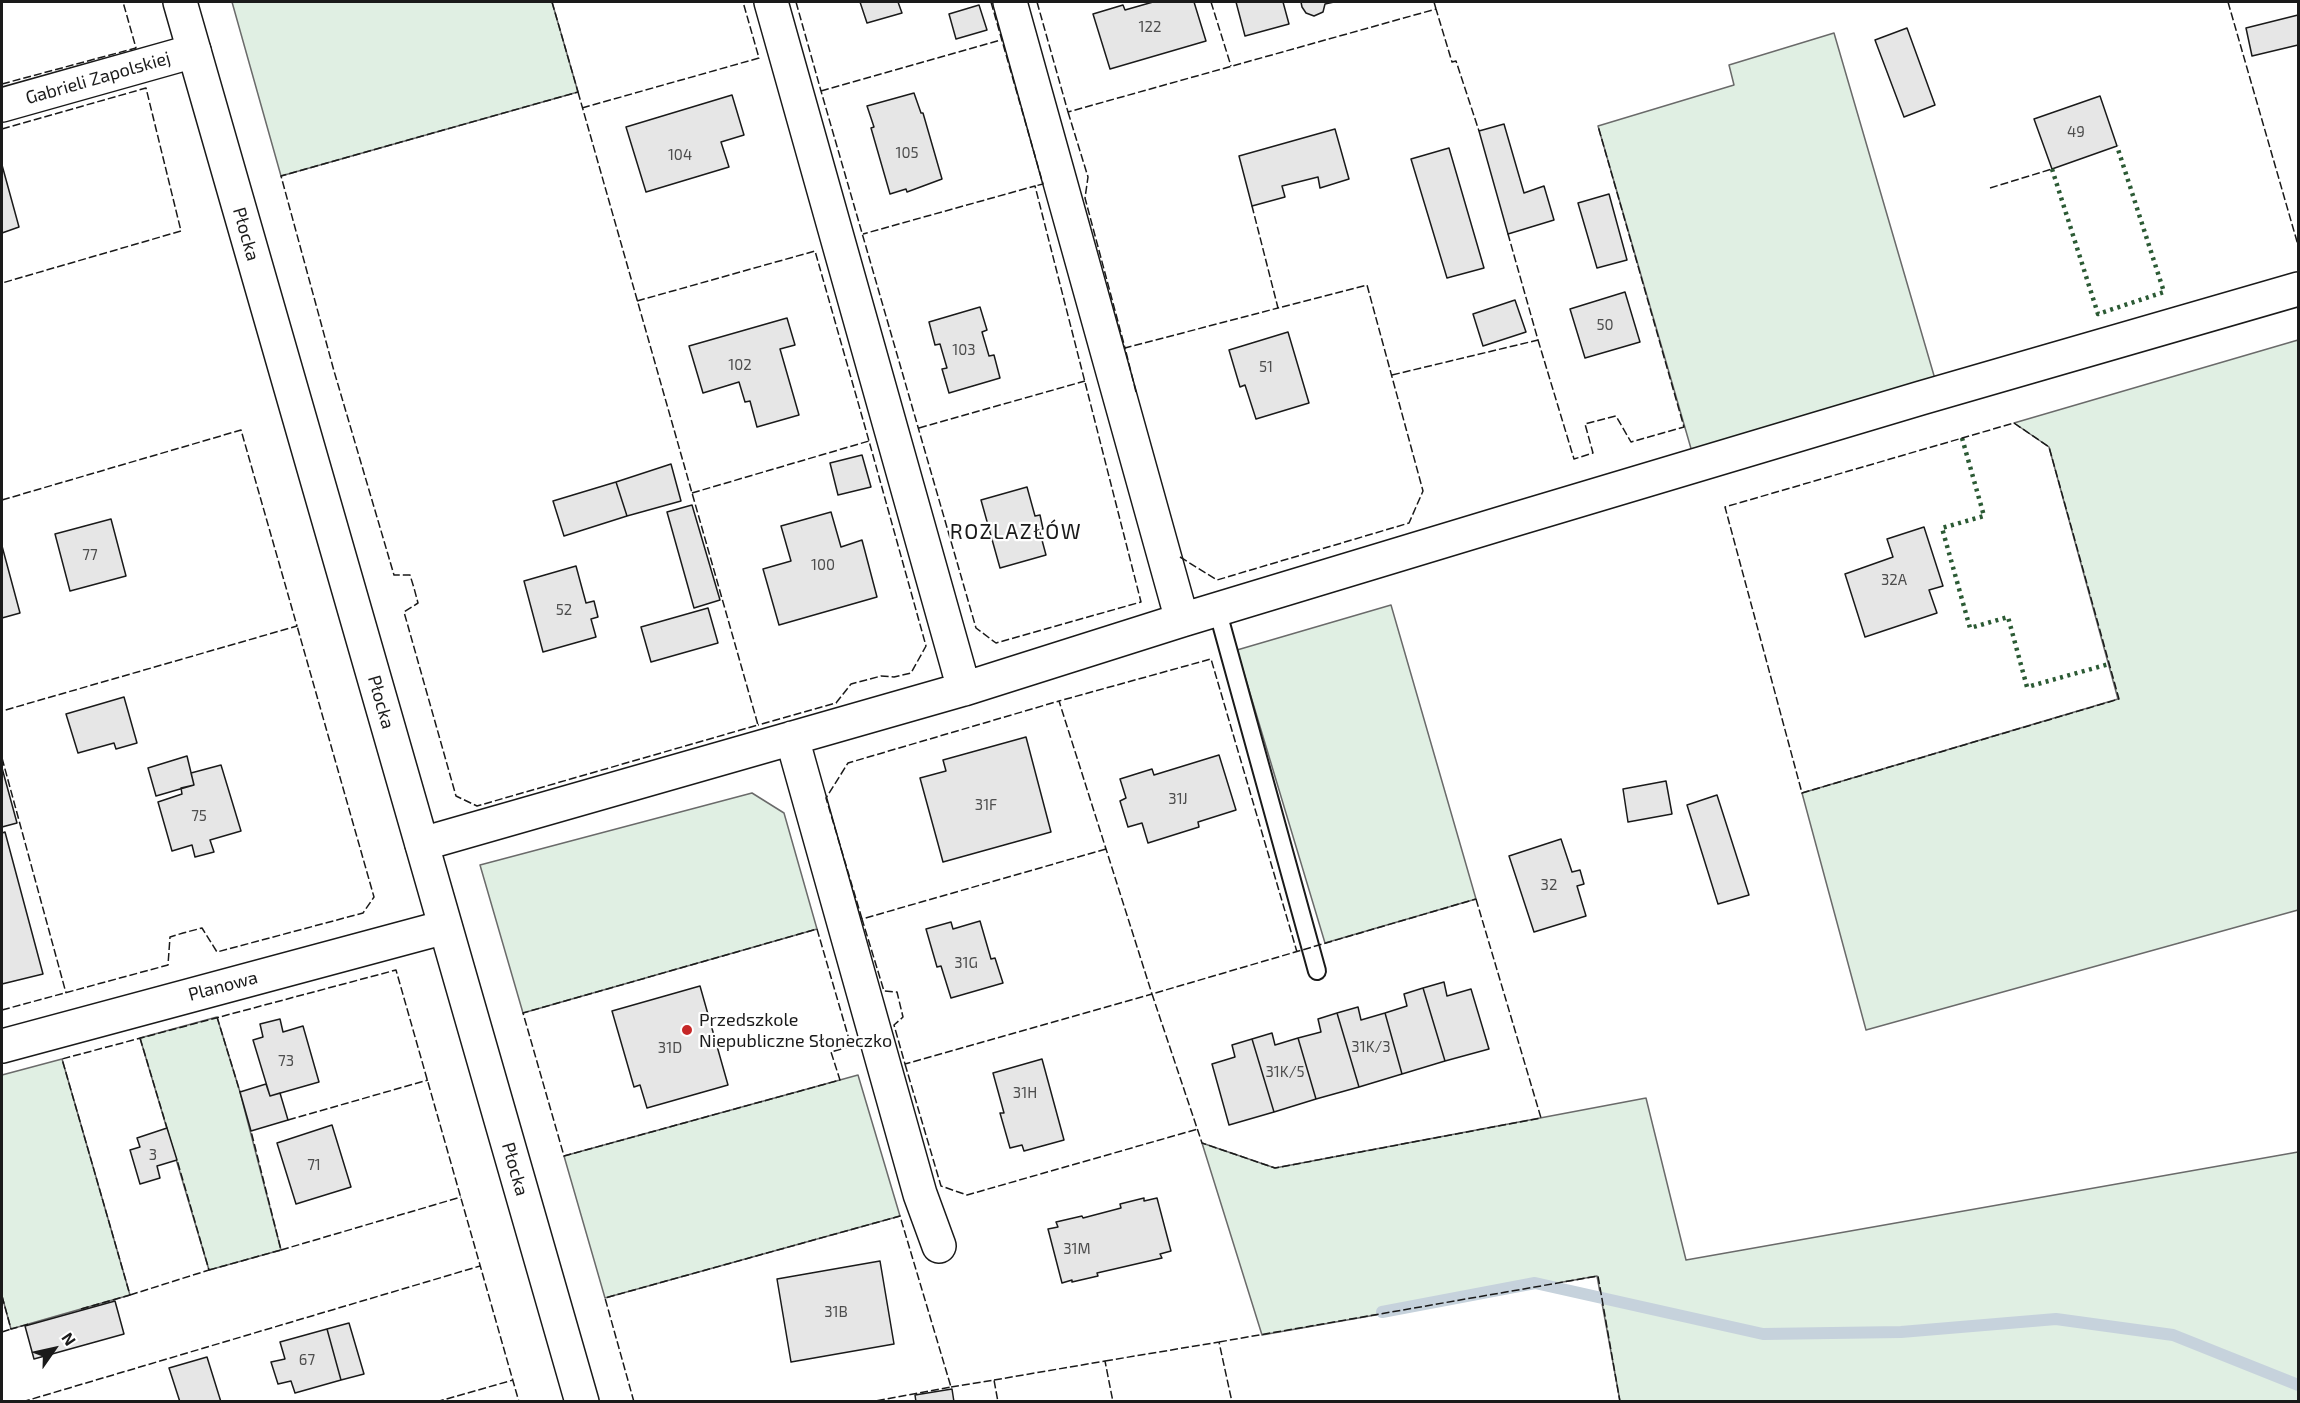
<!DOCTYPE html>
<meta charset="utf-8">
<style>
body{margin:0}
#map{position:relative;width:2300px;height:1403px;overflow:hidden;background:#fff;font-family:"Exo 2",sans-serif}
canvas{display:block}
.frame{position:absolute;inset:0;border:3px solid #1a1a1a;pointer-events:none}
.north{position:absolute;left:24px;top:1319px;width:60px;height:60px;-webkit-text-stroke:4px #fff;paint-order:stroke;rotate:56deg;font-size:16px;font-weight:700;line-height:24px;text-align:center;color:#1a1a1a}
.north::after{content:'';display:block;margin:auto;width:21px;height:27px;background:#1a1a1a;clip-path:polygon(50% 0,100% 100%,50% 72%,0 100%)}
</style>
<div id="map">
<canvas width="2300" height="1403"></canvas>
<div class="frame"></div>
<div class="north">N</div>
</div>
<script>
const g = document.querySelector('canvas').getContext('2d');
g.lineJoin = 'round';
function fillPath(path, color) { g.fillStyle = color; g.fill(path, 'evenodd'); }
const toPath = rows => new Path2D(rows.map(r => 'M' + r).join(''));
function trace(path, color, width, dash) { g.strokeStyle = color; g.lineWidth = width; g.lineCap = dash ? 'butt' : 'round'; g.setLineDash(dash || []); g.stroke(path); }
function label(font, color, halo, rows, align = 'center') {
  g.font = font + ' "Exo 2",sans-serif'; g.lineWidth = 4.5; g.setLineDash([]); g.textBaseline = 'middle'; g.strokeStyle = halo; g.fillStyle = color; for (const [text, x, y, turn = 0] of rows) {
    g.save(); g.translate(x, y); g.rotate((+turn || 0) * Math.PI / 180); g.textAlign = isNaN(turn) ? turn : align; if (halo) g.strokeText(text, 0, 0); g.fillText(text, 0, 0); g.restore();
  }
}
const green = toPath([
 [232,2,552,2,578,92,281,176,232,2],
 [1834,33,1935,379,1692,452,1598,126,1734,85,1729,65,1834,33],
 [2298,340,2298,910,1866,1030,1802,793,2118,699,2049,447,2014,423,2298,340],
 [1391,605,1476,899,1325,943,1237,650,1391,605],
 [752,793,784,813,817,929,523,1013,480,865,752,793],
 [217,1017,240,1092,281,1250,209,1270,140,1038,217,1017],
 [62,1059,130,1295,11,1329,2,1296,2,1075,62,1059],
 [858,1075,900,1216,605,1298,564,1156,858,1075],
 [1646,1098,1686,1260,2298,1152,2298,1401,1620,1401,1597,1276,1262,1335,1202,1143,1275,1168,1646,1098]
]);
fillPath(green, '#e0efe3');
trace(green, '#6a6a6a', 1.5);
trace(toPath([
 [1382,1312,1535,1283,1763,1334,1901,1332,2056,1319,2173,1335,2298,1385]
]), '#c6d2dc', 12);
const building = toPath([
 [860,2,898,2,902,13,867,23,860,2],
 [1153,2,1194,2,1206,41,1110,69,1093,14,1123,5,1125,10,1153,2],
 [1236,2,1283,2,1289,24,1245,36,1236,2],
 [1301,2,1334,2,1325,4,1323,12,1314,16,1306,13,1302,7,1301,2],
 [979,5,987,30,956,39,949,14,979,5],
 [2298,15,2298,45,2252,56,2246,28,2298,15],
 [1907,28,1935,105,1904,117,1875,40,1907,28],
 [914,93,921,113,923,113,942,179,907,192,906,189,890,194,871,128,874,127,867,106,914,93],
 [732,95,744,135,721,142,729,167,646,192,626,127,732,95],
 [2100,96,2117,146,2052,169,2034,119,2100,96],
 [1504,124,1524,193,1544,186,1554,220,1508,234,1479,131,1504,124],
 [1335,129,1349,179,1320,188,1318,177,1282,186,1285,197,1252,206,1239,156,1335,129],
 [1449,148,1484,268,1447,278,1411,159,1449,148],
 [2,165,19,227,2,233,2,165],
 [1609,194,1627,260,1597,268,1578,203,1609,194],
 [1625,292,1640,342,1585,358,1570,309,1625,292],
 [1515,300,1526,332,1483,346,1473,314,1515,300],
 [980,307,987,330,982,332,989,356,994,355,1000,378,949,393,942,369,947,368,940,344,935,345,929,322,980,307],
 [787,318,795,345,780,349,799,415,757,427,750,401,745,402,739,382,703,393,689,346,787,318],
 [1288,332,1309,403,1256,419,1245,385,1240,387,1229,350,1288,332],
 [862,455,871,487,838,495,830,463,862,455],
 [671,464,681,501,627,516,616,482,671,464],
 [616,482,627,516,564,536,553,501,616,482],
 [1027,487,1035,516,1040,515,1043,529,1039,529,1046,555,1000,568,981,500,1027,487],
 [692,505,720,600,694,608,667,512,692,505],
 [831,512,841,547,862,540,877,597,779,625,763,569,791,561,781,526,831,512],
 [111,519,126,576,70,591,55,534,111,519],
 [1924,527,1943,586,1929,590,1937,613,1865,637,1845,574,1893,557,1887,539,1924,527],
 [2,546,20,613,2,618,2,546],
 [576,566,586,603,594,601,598,617,591,619,596,637,543,652,524,581,576,566],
 [708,608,718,643,651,662,641,627,708,608],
 [124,697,137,743,116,749,114,743,78,753,66,714,124,697],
 [1026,737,1051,832,943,862,920,778,946,771,943,760,1026,737],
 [1219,755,1236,810,1198,822,1199,827,1148,843,1142,823,1128,827,1120,801,1126,798,1120,779,1152,769,1154,775,1219,755],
 [187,756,194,785,156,796,148,768,187,756],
 [221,765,241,831,210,840,214,852,195,857,192,845,172,851,158,802,182,794,181,788,194,785,191,773,221,765],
 [2,768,17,823,2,827,2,768],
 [1666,781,1672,814,1628,822,1623,789,1666,781],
 [1717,795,1749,895,1718,904,1687,805,1717,795],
 [5,832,43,974,2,984,2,833,5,832],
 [1561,839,1572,872,1580,870,1584,884,1577,886,1586,916,1534,932,1509,856,1561,839],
 [980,921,991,959,995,958,1003,983,951,998,941,966,937,967,926,929,951,922,953,929,980,921],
 [1444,982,1447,996,1471,989,1489,1049,1445,1061,1423,988,1444,982],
 [700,986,728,1085,647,1108,640,1085,634,1087,612,1011,700,986],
 [1423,988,1445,1061,1402,1074,1385,1013,1407,1006,1404,994,1423,988],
 [1358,1007,1361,1020,1385,1013,1402,1074,1359,1087,1337,1013,1358,1007],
 [1337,1013,1359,1087,1316,1099,1298,1038,1321,1032,1318,1019,1337,1013],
 [280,1019,283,1032,303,1026,319,1082,270,1096,253,1040,263,1037,260,1024,280,1019],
 [1272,1033,1275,1045,1298,1038,1316,1099,1274,1112,1252,1039,1272,1033],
 [1252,1039,1274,1112,1229,1125,1212,1064,1235,1057,1232,1045,1252,1039],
 [1042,1059,1064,1140,1024,1151,1022,1145,1010,1148,1000,1113,1004,1113,993,1073,1042,1059],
 [266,1084,270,1096,280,1093,288,1120,251,1131,240,1092,266,1084],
 [332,1125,351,1187,296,1204,277,1143,332,1125],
 [167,1128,177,1160,157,1166,160,1178,140,1184,130,1150,140,1147,137,1138,167,1128],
 [1144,1198,1144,1201,1157,1198,1171,1251,1160,1254,1162,1258,1097,1273,1098,1276,1072,1282,1072,1280,1062,1283,1048,1229,1058,1227,1056,1222,1082,1216,1083,1218,1121,1208,1120,1204,1144,1198],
 [880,1261,894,1344,791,1362,777,1279,880,1261],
 [115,1301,124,1334,34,1359,25,1326,115,1301],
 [349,1323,364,1374,341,1380,327,1329,349,1323],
 [327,1329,341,1380,295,1393,291,1381,278,1384,271,1362,285,1359,280,1342,327,1329],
 [207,1357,221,1402,180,1402,169,1368,207,1357],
 [952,1389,954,1402,916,1402,915,1395,952,1389]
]);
fillPath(building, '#e6e6e6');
trace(building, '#1a1a1a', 1.5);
const lane = toPath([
 [1217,609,1317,971]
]);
const street = toPath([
 [771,2,964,689],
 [1010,2,1182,620],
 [2,105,194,51],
 [792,738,920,1194,939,1246],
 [422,844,964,689,1182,620,1516,519,1921,398,2298,289],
 [2,1046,445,927]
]);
const secondary = toPath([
 [180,2,582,1402]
]);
trace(lane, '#1a1a1a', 20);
trace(street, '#1a1a1a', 36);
trace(secondary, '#1a1a1a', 36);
trace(lane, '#fff', 16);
trace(street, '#fff', 33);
trace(secondary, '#fff', 33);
trace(toPath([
 [2052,169,2098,314,2164,292,2117,146],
 [1962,438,1984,516,1942,528,1970,628,2008,617,2027,687,2109,664]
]), '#2b5a34', 4.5, [3, 4.5]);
trace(toPath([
 [552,2,578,92],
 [796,2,821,91,976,628,996,643,1141,602,1035,186,863,234],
 [991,2,1043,184,1035,186],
 [1037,2,1068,112,1436,9,1452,62,1456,61,1479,131],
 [1211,2,1231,66],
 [1434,2,1436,9],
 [2228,2,2298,245],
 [2,84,136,48,123,2],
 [821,91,1001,40],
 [578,92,758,725,477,806,456,796,404,612,418,603,414,588,410,575,394,575,334,371,281,176,578,92],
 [582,108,759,58,743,2],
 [1068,112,1088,177,1085,198,1125,348],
 [2,129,146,88,181,231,2,283],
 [1990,188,2052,169],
 [637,301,815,251,869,441],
 [1538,340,1574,459,1593,453,1585,424,1616,416,1631,442,1684,427,1598,126],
 [1392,375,1538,340,1508,234],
 [1136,392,1125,348,1278,308],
 [2014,423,2049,447,2119,699,1802,793,1725,507,2014,423],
 [919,428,1085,381],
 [692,493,869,441,926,646,911,673,894,677,881,676,851,684,836,703,758,725],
 [2,500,241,430,297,626,2,711],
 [1180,557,1217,580,1409,523,1423,491,1367,285,1278,308,1252,206],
 [2,758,66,993],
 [1106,849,862,919,884,991,897,992,903,1017,894,1025,905,1064,1152,994,1106,849,1059,701,1211,659,1297,952],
 [1476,899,1541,1118,1275,1168,1202,1143,1152,994,1476,899],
 [862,919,826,798,848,763,1059,701],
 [817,929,851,1046,831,1052,840,1080,564,1156,523,1013,817,929],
 [2,1010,168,965,170,937,183,933,202,928,217,952,363,913,374,897,297,626],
 [217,1017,240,1092],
 [140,1038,167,1128],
 [905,1064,941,1186,967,1195,1198,1129],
 [288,1120,428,1080],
 [281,1250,461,1197],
 [209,1270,281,1250,251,1131],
 [130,1295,209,1270,177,1160],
 [2,1296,11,1329,29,1324],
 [81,1309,130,1295,62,1059,396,970,519,1402],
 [2,1332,11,1329],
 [1219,1342,1598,1276,1620,1402],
 [1105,1361,1219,1342,1232,1402],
 [994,1380,1105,1361,1113,1402],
 [951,1387,994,1380,998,1402],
 [22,1402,480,1266],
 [436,1402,513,1380],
 [634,1402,605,1298,900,1216,951,1387,870,1402]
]), '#1a1a1a', 1.5, [8, 3]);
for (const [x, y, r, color] of [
 [687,1030,6,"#c62828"]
]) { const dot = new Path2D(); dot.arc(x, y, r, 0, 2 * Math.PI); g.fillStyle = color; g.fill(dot); trace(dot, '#fff', 2); }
label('15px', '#4d4d4d', null, [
 ["122",1150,27],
 ["49",2076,132],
 ["105",907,153],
 ["104",680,155],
 ["50",1605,325],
 ["103",964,350],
 ["102",740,365],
 ["51",1266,367],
 ["77",90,555],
 ["100",823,565],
 ["32A",1894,580],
 ["52",564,610],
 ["31J",1178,799],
 ["31F",986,805],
 ["75",199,816],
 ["32",1549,885],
 ["31G",966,963],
 ["31K/3",1371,1047],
 ["31D",670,1048],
 ["73",286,1061],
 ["31K/5",1285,1072],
 ["31H",1025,1093],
 ["3",153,1155],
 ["71",314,1165],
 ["31M",1077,1249],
 ["31B",836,1312],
 ["67",307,1360]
]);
label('18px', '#1a1a1a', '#fff', [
 ["Gabrieli Zapolskiej",98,78,-16],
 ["Płocka",246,234,74],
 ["Płocka",381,702,74],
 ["Planowa",223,986,-15],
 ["Płocka",515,1169,74]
]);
label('18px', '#1a1a1a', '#fff', [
 ["Przedszkole",699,1020],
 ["Niepubliczne Słoneczko",699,1041]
], 'left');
g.letterSpacing = '1.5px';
label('21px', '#1a1a1a', '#fff', [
 ["ROZLAZŁÓW",1016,532]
]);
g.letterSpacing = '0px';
</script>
